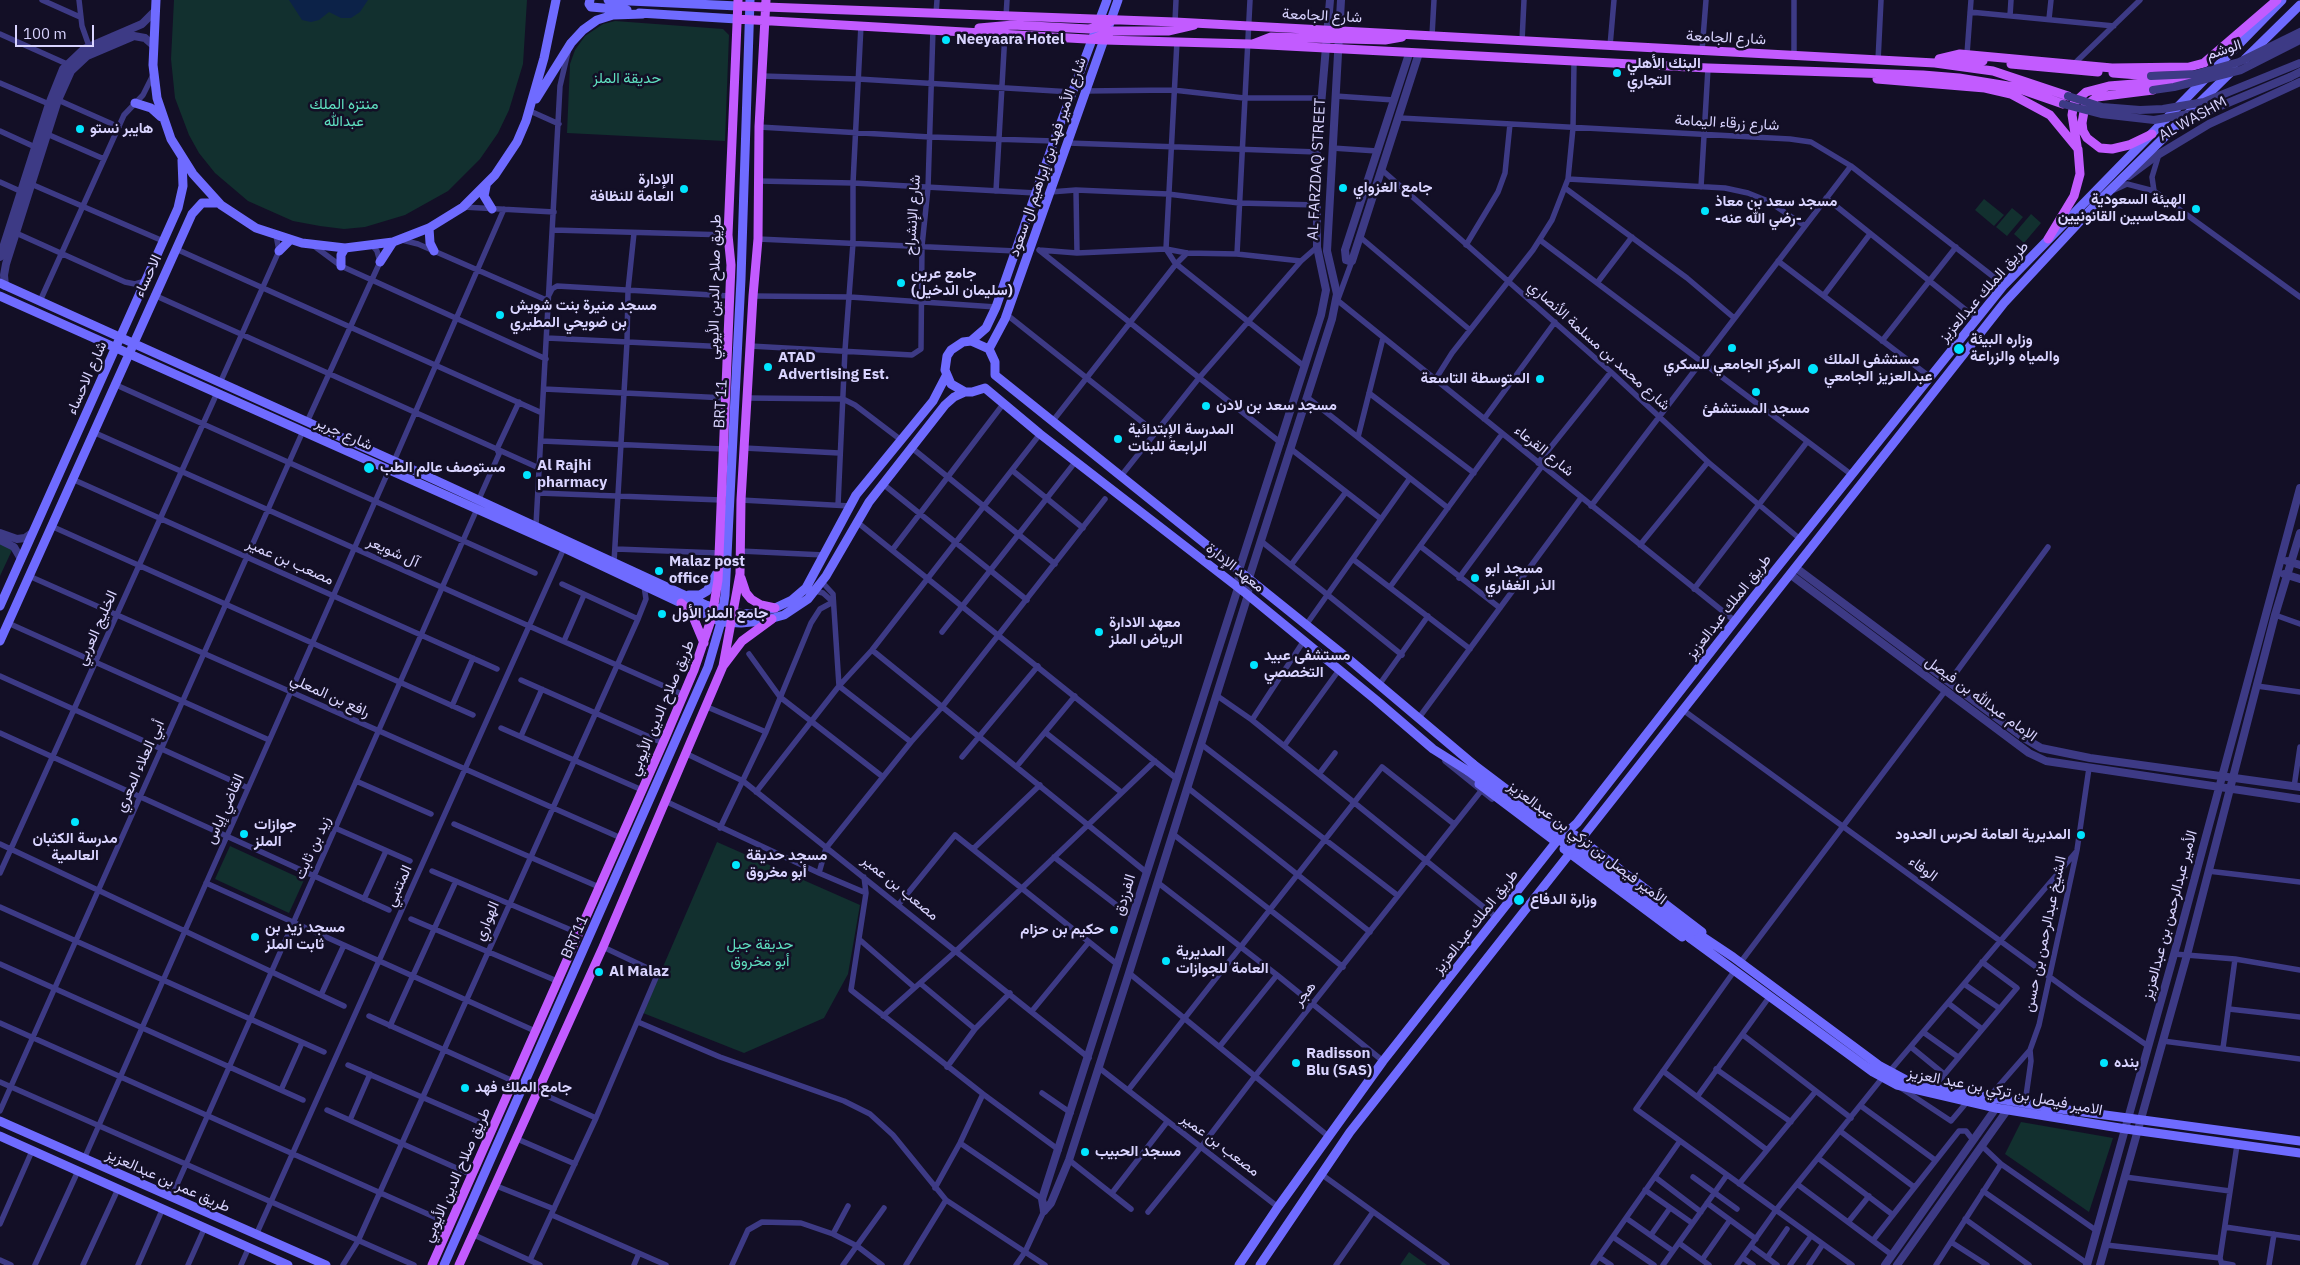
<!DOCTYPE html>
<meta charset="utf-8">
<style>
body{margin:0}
#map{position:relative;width:2300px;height:1265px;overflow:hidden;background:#130f26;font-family:"IBM Plex Sans",sans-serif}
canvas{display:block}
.scale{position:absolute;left:15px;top:25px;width:79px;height:22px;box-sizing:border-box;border:2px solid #d9d4ff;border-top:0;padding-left:6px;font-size:15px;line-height:18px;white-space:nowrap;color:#d9d4ff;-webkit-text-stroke:4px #130f26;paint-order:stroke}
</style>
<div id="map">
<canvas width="2300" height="1265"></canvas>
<div class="scale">100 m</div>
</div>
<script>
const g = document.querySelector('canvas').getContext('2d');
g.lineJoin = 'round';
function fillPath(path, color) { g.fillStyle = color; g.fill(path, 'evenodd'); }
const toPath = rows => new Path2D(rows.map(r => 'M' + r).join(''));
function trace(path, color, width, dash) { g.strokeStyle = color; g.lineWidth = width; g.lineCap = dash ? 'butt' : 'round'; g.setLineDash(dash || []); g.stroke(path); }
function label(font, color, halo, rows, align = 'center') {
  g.font = font + ' "IBM Plex Sans",Vazirmatn,sans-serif'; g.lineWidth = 5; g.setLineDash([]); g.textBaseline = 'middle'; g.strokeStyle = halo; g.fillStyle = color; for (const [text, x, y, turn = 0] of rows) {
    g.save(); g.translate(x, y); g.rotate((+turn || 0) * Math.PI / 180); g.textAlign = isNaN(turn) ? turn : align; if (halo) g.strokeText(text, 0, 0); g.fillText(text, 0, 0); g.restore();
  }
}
fillPath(toPath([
 [174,0,527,0,523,64,509,110,498,133,480,159,448,191,405,215,365,227,344,229,320,226,293,221,248,201,215,173,199,153,189,135,175,98,171,59],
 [615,21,723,29,729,35,725,141,567,133,570,64,575,50,585,36,603,24],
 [1984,199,2004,215,1994,226,1975,210],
 [2012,208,2023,217,2007,236,1996,227],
 [2031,214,2041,223,2024,243,2014,234],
 [0,543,13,548,0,576],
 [717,842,860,905,848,974,824,1018,744,1053,643,1013],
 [230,846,304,880,289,913,215,879],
 [2021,1122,2113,1138,2089,1212,2005,1154],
 [1409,1252,1427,1265,1400,1265]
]), '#12302f');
fillPath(toPath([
 [289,0,368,0,360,12,351,18,341,18,329,12,319,20,311,22,302,20]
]), '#0c2248');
trace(toPath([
 [42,0,80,17],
 [79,0,82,26,89,46],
 [1970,12,2114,26],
 [936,14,937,0],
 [2010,16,2011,0],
 [1006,17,1007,0],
 [2049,19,2051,0],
 [1175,22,1176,0],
 [0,34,67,64],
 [1432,36,1434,0],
 [1177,41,1166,249,1175,263,1305,367],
 [1522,41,1524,0],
 [1610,46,1614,0],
 [1702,51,1706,0],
 [1967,54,1971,0],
 [1794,56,1794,0],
 [1878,61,1881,0],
 [2075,63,2140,0],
 [762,76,858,79,1072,92],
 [0,83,49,104],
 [1085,91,1173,90,1244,98,1321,98],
 [1335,96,1394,100],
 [58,100,119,127],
 [530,111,559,124],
 [1400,118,1790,139,1811,142,1851,166,2004,285],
 [759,127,930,137,1054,141],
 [0,131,35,147],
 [47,134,104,159],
 [1068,143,1317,152],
 [1332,148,1377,151],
 [1382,170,1611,372,1708,462,1800,539],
 [1568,179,1725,188,1748,193,1768,201,1805,226],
 [758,181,853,183,1036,193],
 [0,182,20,191],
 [31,184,163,241],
 [1701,187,1708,68],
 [1565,188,1687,278,1733,317],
 [1076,190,1077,253],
 [2114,190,2127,184,2154,191,2300,297],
 [996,191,1005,33],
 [2154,191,2152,177,2159,154],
 [1050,192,1076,190,1168,194,1239,203,1318,205],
 [1826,198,1977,319],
 [463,207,554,212],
 [553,230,728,235],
 [16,233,125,282,135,284,145,281],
 [1360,237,1470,330],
 [758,239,1016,251],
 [402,240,418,244,544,299,547,299,552,289,557,286,730,296],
 [1540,240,1852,475],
 [1466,245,1498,192,1505,173,1510,124],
 [314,246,341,266,546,359],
 [176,249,542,413],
 [1039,250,1281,443],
 [1039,250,1077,253,1166,249,1187,253,1237,254,1301,261,1317,247],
 [1237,254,1250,0],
 [1778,261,1930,377],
 [1597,283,1632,237],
 [154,295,539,468],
 [1824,295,1870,234],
 [753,296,850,297,996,307],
 [1338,299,1352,261],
 [1337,300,1735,621],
 [40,301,124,115,143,95,153,75],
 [1006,314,1156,433],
 [547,338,728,347],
 [1882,341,1956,247],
 [750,346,912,355,921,349,922,246,928,188,933,29],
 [1435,380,1452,353,1533,250,1552,220,1568,179,1573,128,1574,62],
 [220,383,279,251,276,235],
 [114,384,535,573],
 [544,389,726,398],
 [1369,393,1474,473],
 [748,398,843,399,855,405,901,440],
 [1308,398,1448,508],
 [1484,419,1555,322],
 [307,422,380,262,377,251,373,246],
 [1052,422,1176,264,1187,253],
 [93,432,684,695],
 [1358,437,1383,338],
 [541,441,723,449],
 [744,448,839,453],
 [912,448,1055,564],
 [1291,449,1381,519],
 [394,461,504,209],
 [1538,463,1611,372],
 [1013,471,1083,528],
 [1121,476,1199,378,1301,261],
 [72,479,497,669],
 [883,484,1027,600],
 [538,493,721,500],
 [479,499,499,454,497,449,519,402],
 [741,500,850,506],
 [838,505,845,350,853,243,853,183,861,25],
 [1591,506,1851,166],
 [857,522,1177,779],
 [536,525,560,86,568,52],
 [51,526,473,715],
 [1261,541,1402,655],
 [1640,545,1708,462],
 [1420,546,1500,608],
 [616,549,719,553],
 [893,549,1004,403],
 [740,551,824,555],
 [1354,560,1470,649],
 [614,562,627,342,628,290,634,233],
 [1291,565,1346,492],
 [29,576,621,838],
 [1459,578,1542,466],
 [822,582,833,594,839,686,911,742],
 [562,584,638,619],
 [1390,587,1502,434],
 [1694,589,1807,442],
 [816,591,823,593,833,602],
 [2275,615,2300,624],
 [8,623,269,740],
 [1306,625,1410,478],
 [942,632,1076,461],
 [564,641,584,595],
 [872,650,1146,872],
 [749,654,780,697,883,777],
 [0,676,248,788],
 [521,680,663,743],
 [1949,682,2048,547],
 [1379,685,1428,616],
 [2257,686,2300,692],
 [1216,695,1252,720,1497,918],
 [452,706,473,658],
 [705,706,766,732],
 [1683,710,2080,999,2148,1046],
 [1418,719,1581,498],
 [1252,720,1303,642],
 [501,728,642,790],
 [0,733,389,910],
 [1046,733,1121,792],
 [521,736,542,689],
 [1201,744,1397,895],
 [1284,746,1339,670],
 [685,753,743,781,1089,1058],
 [962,757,1038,666],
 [1445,761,1492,799],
 [1017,766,1075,696],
 [1319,774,1335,753],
 [356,781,431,814],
 [2294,787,2300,747],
 [1188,788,1370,932],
 [756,792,839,686,872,650,1040,434],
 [665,801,819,873,866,893,864,877],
 [454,824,599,887],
 [335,828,410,861],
 [720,828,766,732,811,623,820,609,833,602],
 [1173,834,1343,967],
 [0,844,344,1006],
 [973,849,1040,785],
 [1054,857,1132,917],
 [432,871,578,933],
 [2208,871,2300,882],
 [0,873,217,393],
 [819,873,826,848,911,742,942,707,1105,499],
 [1157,882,1277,975,1383,1061],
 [206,883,535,1031],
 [866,893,851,990,983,1094,1059,1150],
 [364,899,386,851],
 [899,904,955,835,1118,965],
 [0,907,324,1052],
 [411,919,557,981],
 [860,940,914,987],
 [2174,954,2235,959,2300,970],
 [1740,963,1945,691],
 [0,964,303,1100],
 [1735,970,1636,1109,1852,1265],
 [1129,973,1328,1136],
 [921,984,975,1029],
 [1964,984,1999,1008],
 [321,995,344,945],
 [1948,1003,1982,1029],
 [2229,1009,2300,1017],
 [1032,1011,1088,943],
 [369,1016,513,1081],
 [883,1016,956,951,1155,761],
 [638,1022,720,1057,844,1101,870,1114,893,1135,946,1200,1045,1265],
 [0,1023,450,1224],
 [390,1026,456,881],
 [1923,1032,1958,1057],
 [1743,1035,1851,1118],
 [2163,1041,2300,1059],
 [1220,1046,1277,975],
 [1911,1047,1944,1074],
 [2223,1048,2235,959],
 [348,1065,493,1128],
 [947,1067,975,1029,1010,993],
 [1098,1067,1278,1207],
 [1716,1069,1791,1122],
 [1663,1071,1767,1150],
 [1889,1072,2076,852],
 [0,1082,414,1265],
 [1901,1088,1951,1121,1967,1102],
 [1933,1088,2017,988,1982,962],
 [1129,1089,1382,767,1454,824],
 [281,1090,302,1043],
 [536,1091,596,1118],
 [1042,1093,1071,1113],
 [1697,1097,1770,996],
 [1989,1097,2030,1050],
 [2025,1103,2031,1061,2030,1050,2039,1025,2077,850,2089,768],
 [1861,1106,1935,1160],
 [327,1110,472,1175],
 [0,1111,303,431],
 [350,1120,370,1074],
 [1840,1131,1914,1187],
 [515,1138,575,1164],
 [960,1143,1042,1199],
 [1982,1146,2001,1164,2097,1231],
 [1818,1158,1893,1215],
 [84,1159,389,470],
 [1069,1160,1131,1209],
 [1321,1174,1447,1265],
 [1655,1177,1701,1212],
 [1693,1177,1737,1209],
 [2125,1177,2230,1191],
 [1739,1184,1816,1091],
 [1797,1184,1892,1255],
 [494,1185,554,1209],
 [935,1188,960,1143,983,1094],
 [1645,1190,1692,1223],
 [1983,1191,2088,1264],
 [1112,1193,1167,1122],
 [171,1198,477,509],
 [1707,1203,1756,1239],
 [1148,1212,1201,1147,1256,1075,1481,791],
 [552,1215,666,1265],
 [1626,1218,1673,1251],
 [1965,1219,2029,1265],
 [1849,1221,1869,1196],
 [0,1224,32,1151],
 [2225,1227,2300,1238],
 [472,1234,540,1265],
 [833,1234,848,1206],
 [256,1235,564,548],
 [1651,1235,1670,1208],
 [1613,1237,1654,1265],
 [1874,1239,1959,1131,1966,1131,1973,1140],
 [1951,1242,1987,1265],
 [1679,1243,1709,1265],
 [2106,1245,2220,1258],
 [1751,1246,1777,1265],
 [1599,1257,1611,1265],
 [1743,1258,1753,1265],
 [1767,1258,1787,1229],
 [0,1260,11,1265],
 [530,1260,596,1118,658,973,603,947],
 [1702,1260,1730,1220],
 [2222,1263,2233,1265],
 [35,1265,78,1171],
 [83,1265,118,1189],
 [138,1265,163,1208],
 [188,1265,205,1227],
 [241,1265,249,1247],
 [343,1265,358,1241,638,619,646,599,644,586],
 [634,1265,639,1253],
 [732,1265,748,1230,762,1222,801,1223,833,1234,857,1246,882,1265],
 [843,1265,884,1208],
 [906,1265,946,1200],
 [1016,1265,1025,1252,1044,1211],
 [1336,1265,1373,1212],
 [1593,1265,1680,1141],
 [1663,1265,1727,1175],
 [1737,1265,1776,1210,1883,1077],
 [1790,1265,1811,1236],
 [1809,1265,1823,1244],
 [1936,1265,2001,1164],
 [2222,1265,2220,1258,2237,1145],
 [2269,1265,2274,1234]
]), '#3d3a85', 5.5);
trace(toPath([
 [1409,54,1345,250,1346,260,1349,261,1352,261,1419,53],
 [2290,77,2300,72],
 [2129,176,2156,156,2209,124,2300,82],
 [0,257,49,104,63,69,84,49,142,24,155,11],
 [5,286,4,275,6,264,58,100,71,71,87,56,134,36,145,38,153,45],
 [0,533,17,539,25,538,32,533],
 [0,540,14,547,21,559],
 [2287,561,2300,565],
 [1796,568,2024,738,2041,748,2090,758,2300,787],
 [2284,574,2300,579],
 [1791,575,2029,753,2046,761,2300,799],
 [1044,1211,1051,1203,1069,1160,1129,973,1248,595,1249,578,1332,319,1337,294,1327,251,1341,0],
 [1044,1211,1042,1199,1238,588,1239,570,1321,315,1326,290,1317,247,1317,152,1330,0],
 [1885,1265,1996,1108],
 [1897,1265,2008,1109],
 [2087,1265,2178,940,2300,488],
 [2100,1265,2187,955,2275,615,2300,533]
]), '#3d3a85', 8);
trace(toPath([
 [156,0,153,65,157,98,171,139,193,174,221,205,256,228,302,243,345,248,393,242,429,228,463,207,495,175,517,142,526,121,544,58,556,0],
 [590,0,589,4,591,7,627,10],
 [608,0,738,6],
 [639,13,737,19],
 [2245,59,2300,5],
 [536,99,571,43,583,30,597,20,613,15,643,14],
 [135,103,151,108,161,117],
 [486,186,484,196,492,209],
 [429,228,430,243,434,251],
 [279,251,290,240],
 [380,262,393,242],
 [341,266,341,255,345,248],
 [0,283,394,461,706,605,734,613,751,614,775,608,792,600,806,588,856,495,933,401,946,376],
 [0,296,564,548,721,622,741,623,762,621,784,615,808,599,826,576,869,502,945,405,954,397,965,392],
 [971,341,986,328,996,307,1054,141,1107,0],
 [989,349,1005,319,1118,0],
 [689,595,700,595,707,591,718,571],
 [0,606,178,208,183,186,182,160],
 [0,641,192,214,202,203,218,203],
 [1468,771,1433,749,1376,700,1248,595,1040,434,985,388,972,392,965,392,951,384,945,370,947,356,951,350,963,342,971,341,989,349,995,362,995,375,1345,656,1473,764],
 [1479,784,1552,839],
 [1575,835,1702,932],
 [1564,849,1682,937],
 [1694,931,1733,957,1880,1066,1908,1081,1933,1088,2053,1108,2300,1141],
 [1690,938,1873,1072,1897,1085,1996,1108,2126,1129,2300,1153],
 [0,1121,326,1265],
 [0,1136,288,1265],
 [444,1265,708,667,721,622,725,595,741,279,750,0],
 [1239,1265,1278,1207,1383,1061,1556,842,1577,823,1756,594,2004,285,2282,0],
 [1260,1265,1350,1132,2004,303,2096,204,2234,69]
]), '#6f6bff', 9);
trace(toPath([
 [738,6,1175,22,1935,63,1993,71,2068,96],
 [737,19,1104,40,1249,44,1708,68,1923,75,1959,78,2014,87,2063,104],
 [979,28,1013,25,1089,29,1102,26,1111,21],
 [1093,39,1112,31,1168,31,1194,25],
 [1253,44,1271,37,1385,40,1402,37],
 [1939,59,1960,54,2112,68,2189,67,2204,63,2277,0],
 [1951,60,1983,61],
 [2011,64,2098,72],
 [2113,73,2151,76],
 [1877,79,1985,88,2011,94,2050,115,2078,149,2080,174,2074,196,2048,239],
 [2152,134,2129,145,2112,149,2100,148,2087,138,2083,131,2082,123,2085,106,2097,97,2153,90],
 [2077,146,2072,115,2074,103,2086,92,2109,86,2172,81,2191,75],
 [741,578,746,593,751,599,761,605,775,608],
 [681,603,691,612,704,643],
 [723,666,742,641,772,619],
 [432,1265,663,743,694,670,712,617,718,580,731,265,728,235,738,0],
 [459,1265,603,947,723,666,740,574,741,500,753,296,758,239,759,127,766,0]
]), '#c25bff', 9);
trace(toPath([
 [2151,76,2196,74,2239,62,2300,32],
 [2153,90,2174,87,2241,70,2300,40],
 [2068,96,2102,107,2140,110,2163,109,2204,102,2300,63],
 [2063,104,2101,114,2154,120,2211,110,2290,77]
]), '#3d3a85', 8);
trace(toPath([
 [1473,764,1694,931],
 [1468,771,1690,938]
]), '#6f6bff', 9);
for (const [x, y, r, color] of [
 [946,40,5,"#00e5ff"],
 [1617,73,5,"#00e5ff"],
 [80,129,5,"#00e5ff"],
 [1343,188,5,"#00e5ff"],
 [684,189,5,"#00e5ff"],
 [2196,209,5,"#00e5ff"],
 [1705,211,5,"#00e5ff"],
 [901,283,5,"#00e5ff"],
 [500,315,5,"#00e5ff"],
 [1732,348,5,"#00e5ff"],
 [1959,349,6,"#00e5ff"],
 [768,367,5,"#00e5ff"],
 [1813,369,6,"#00e5ff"],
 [1540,379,5,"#00e5ff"],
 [1756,392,5,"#00e5ff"],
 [1206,406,5,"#00e5ff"],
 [1118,439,5,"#00e5ff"],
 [369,468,6,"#00e5ff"],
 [527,475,5,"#00e5ff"],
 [659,571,5,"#00e5ff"],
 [1475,578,5,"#00e5ff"],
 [662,614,5,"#00e5ff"],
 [1099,632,5,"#00e5ff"],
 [1254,665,5,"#00e5ff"],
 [75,822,5,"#00e5ff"],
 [244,834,5,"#00e5ff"],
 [2081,835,5,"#00e5ff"],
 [736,865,5,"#00e5ff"],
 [1519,900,6,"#00e5ff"],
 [1114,930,5,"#00e5ff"],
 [255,937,5,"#00e5ff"],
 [1166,961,5,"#00e5ff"],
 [599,972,5,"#00e5ff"],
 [1296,1063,5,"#00e5ff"],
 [2104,1063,5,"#00e5ff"],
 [465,1088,5,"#00e5ff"],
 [1085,1152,5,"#00e5ff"]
]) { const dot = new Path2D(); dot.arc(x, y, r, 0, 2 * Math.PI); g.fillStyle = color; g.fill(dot); trace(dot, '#130f26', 2); }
label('15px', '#d9d4ff', '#130f26', [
 ["شارع الجامعة",1322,16,3],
 ["شارع الجامعة",1726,38,3],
 ["الوشم",2224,50,-18],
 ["AL WASHM",2193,119,-29],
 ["شارع زرقاء اليمامة",1727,123,3],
 ["شارع الأمير فهد بن إبراهيم ال سعود",1048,157,-71],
 ["AL FARZDAQ STREET",1317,169,-87],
 ["شارع الإنشراح",913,215,-86],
 ["الاحساء",148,276,-65],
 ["طريق صلاح الدين الأيوبي",715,287,-89],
 ["طريق الملك عبدالعزيز",1984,292,-49],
 ["شارع محمد بن مسلمة الأنصاري",1599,346,42],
 ["شارع الاحساء",87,378,-66],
 ["BRT 11",721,404,-87],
 ["شارع جرير",344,434,24],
 ["شارع القرعاء",1544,451,39],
 ["آل شويعر",393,552,24],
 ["مصعب بن عمير",290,562,24],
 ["معهد الإدارة",1235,568,38],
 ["طريق الملك عبدالعزيز",1729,607,-52],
 ["الخليج العربي",97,628,-66],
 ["رافع بن المعلي",330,696,24],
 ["الإمام عبدالله بن فيصل",1981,699,36],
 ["طريق صلاح الدين الأيوبي",662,708,-67],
 ["أبي العلاء المعري",140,766,-66],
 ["القاضي إياس",225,809,-66],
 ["الأمير فيصل بن تركي بن عبدالعزيز",1587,843,37],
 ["زيد بن ثابت",313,848,-66],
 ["الوفاء",1923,869,36],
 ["المتنبي",399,886,-66],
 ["مصعب بن عمير",900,888,39],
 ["الفرزدق",1125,895,-73],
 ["الأمير عبدالرحمن بن عبدالعزيز",2170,915,-75],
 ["الهواري",487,921,-67],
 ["طريق الملك عبدالعزيز",1476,922,-52],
 ["الشيخ عبدالرحمن بن حسن",2045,934,-78],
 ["BRT11",575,937,-66],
 ["هجر",1305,994,-51],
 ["الامير فيصل بن تركي بن عبد العزيز",2005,1092,11],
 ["مصعب بن عمير",1220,1145,37],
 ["طريق صلاح الدين الأيوبي",457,1175,-66],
 ["طريق عمر بن عبدالعزيز",168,1181,24]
]);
label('bold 15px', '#d9d4ff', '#130f26', [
 ["Neeyaara Hotel",956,40],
 ["البنك الأهلي",1627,64],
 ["التجاري",1627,81],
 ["هايبر نستو",90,129],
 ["الإدارة",674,180,"right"],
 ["العامة للنظافة",674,197,"right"],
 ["جامع الغزواي",1353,188],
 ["الهيئة السعودية",2186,200,"right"],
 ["للمحاسبين القانونيين",2186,217,"right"],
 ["مسجد سعد بن معاذ",1715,202],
 ["-رضي الله عنه-",1715,219],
 ["جامع عرين",911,274],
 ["(سليمان الدخيل)",911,291],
 ["مسجد منيرة بنت شويش",510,306],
 ["بن ضويحي المطيري",510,323],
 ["وزاره البيئة",1970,340],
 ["والمياه والزراعة",1970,357],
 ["ATAD",778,358],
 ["Advertising Est.",778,375],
 ["مستشفى الملك",1824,360],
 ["عبدالعزيز الجامعي",1824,377],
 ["المركز الجامعي للسكري",1732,365,"center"],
 ["المتوسطة التاسعة",1530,379,"right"],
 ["مسجد سعد بن لادن",1216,406],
 ["مسجد المستشفئ",1756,409,"center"],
 ["المدرسة الإبتدائية",1128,430],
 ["الرابعة للبنات",1128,447],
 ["Al Rajhi",537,466],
 ["pharmacy",537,483],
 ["مستوصف عالم الطب",380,468],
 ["Malaz post",669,562],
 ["office",669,579],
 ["مسجد ابو",1485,569],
 ["الذر الغفاري",1485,586],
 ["جامع الملز الأول",672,614],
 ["معهد الادارة",1109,623],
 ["الرياض الملز",1109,640],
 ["مستشفى عبيد",1264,656],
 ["التخصصي",1264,673],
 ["جوازات",254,825],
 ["الملز",254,842],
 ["المديرية العامة لحرس الحدود",2071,835,"right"],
 ["مدرسة الكثبان",75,839,"center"],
 ["العالمية",75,856,"center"],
 ["مسجد حديقة",746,856],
 ["أبو مخروق",746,873],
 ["وزارة الدفاع",1530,900],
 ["مسجد زيد بن",265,928],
 ["ثابت الملز",265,945],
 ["حكيم بن حزام",1104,930,"right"],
 ["المديرية",1176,952],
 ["العامة للجوازات",1176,969],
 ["Al Malaz",609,972],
 ["Radisson",1306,1054],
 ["Blu (SAS)",1306,1071],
 ["بنده",2114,1063],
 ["جامع الملك فهد",475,1088],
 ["مسجد الحبيب",1095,1152]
], 'left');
label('15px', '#5fe0c0', '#130f26', [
 ["حديقة الملز",627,79],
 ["منتزه الملك",344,105],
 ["عبدالله",344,122],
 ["حديقة جبل",760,945],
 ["أبو مخروق",760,962]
]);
</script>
